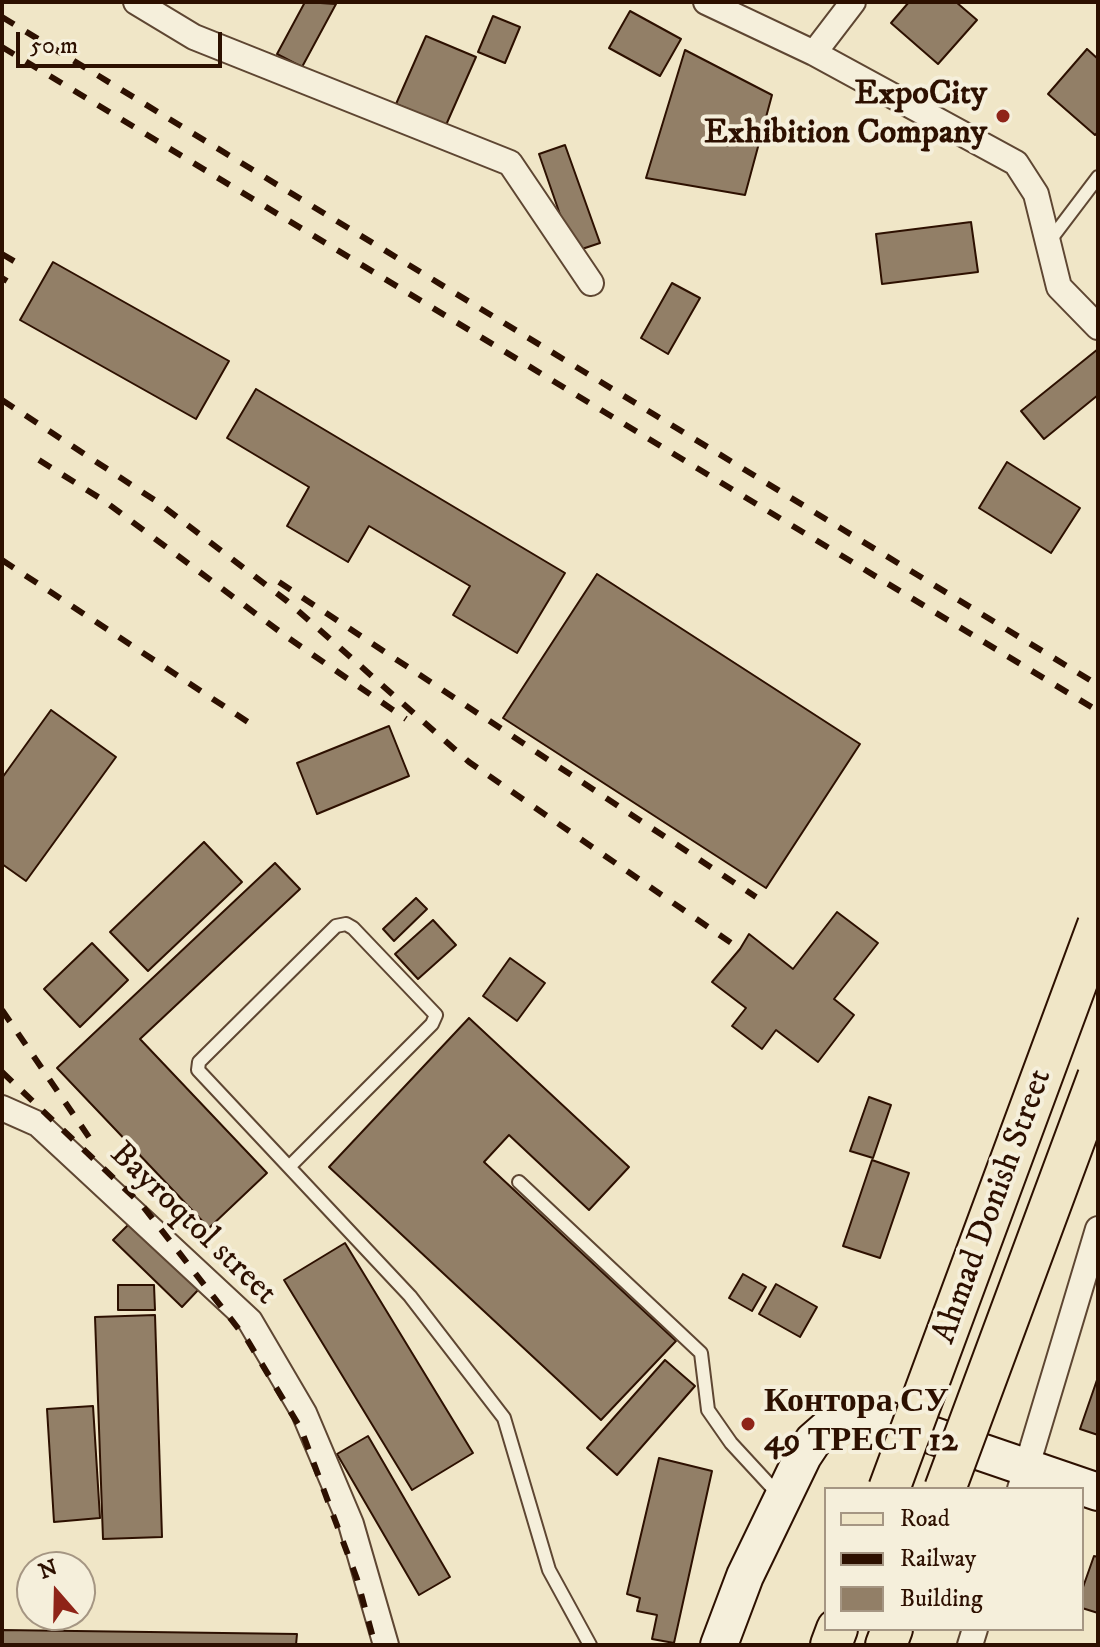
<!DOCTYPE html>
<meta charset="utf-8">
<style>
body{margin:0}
#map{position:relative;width:1100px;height:1647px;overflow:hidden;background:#f0e6c7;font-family:"IM FELL DW Pica",serif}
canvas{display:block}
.frame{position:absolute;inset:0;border:4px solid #2d1000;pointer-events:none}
.legend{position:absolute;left:824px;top:1487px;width:260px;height:144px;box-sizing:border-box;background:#f5efdb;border:2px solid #a59683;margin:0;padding:10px 14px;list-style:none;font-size:24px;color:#2d1000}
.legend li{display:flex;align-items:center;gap:16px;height:40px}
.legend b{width:40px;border:2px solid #a59683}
.north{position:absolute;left:16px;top:1551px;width:80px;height:80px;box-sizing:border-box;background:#f5efdb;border:2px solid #a59683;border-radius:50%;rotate:340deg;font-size:22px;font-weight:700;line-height:32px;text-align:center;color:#2d1000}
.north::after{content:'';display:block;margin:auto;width:28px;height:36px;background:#8f2418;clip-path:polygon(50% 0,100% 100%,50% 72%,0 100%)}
.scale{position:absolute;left:16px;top:32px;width:206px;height:36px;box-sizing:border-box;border:4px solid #2d1000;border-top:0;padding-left:10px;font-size:24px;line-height:28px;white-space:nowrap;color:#2d1000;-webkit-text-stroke:6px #f5efdb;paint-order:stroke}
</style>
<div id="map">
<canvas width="1100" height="1647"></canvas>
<div class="frame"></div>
<ul class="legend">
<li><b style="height:10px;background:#f0e6c7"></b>Road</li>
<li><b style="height:10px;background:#2d1000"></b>Railway</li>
<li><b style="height:22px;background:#927f67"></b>Building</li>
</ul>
<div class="north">N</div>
<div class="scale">50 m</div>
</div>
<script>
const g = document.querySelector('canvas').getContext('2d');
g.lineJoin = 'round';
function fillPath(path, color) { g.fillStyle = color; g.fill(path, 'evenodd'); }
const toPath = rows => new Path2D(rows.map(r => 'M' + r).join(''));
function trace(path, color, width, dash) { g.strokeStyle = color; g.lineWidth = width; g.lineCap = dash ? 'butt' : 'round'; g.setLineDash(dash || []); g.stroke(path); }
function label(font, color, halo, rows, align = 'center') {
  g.font = font + ' "IM FELL DW Pica",serif'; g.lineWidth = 8; g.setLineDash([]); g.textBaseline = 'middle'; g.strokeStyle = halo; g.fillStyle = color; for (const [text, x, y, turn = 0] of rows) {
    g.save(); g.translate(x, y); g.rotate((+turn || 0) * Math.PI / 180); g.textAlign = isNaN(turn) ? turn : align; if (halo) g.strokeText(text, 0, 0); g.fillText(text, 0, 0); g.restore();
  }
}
const building = toPath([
 [305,2,336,4,302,67,277,54,305,2],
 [909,2,956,2,977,20,938,64,891,23,909,2],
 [630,11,681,39,660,76,609,48,630,11],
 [493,16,520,27,505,63,478,52,493,16],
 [426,36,476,57,446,125,396,104,426,36],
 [1087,49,1098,59,1098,132,1095,135,1048,94,1087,49],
 [685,50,772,95,745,195,646,178,685,50],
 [565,145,600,243,573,252,539,154,565,145],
 [971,222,978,272,882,284,876,234,971,222],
 [53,262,229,361,196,419,20,320,53,262],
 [672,283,700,298,668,354,641,338,672,283],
 [1098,349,1098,395,1044,439,1021,411,1098,349],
 [256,389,565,573,517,653,453,615,470,586,369,526,348,562,287,526,309,487,227,438,256,389],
 [1007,462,1080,508,1051,553,979,508,1007,462],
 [597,574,860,744,766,888,503,718,597,574],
 [51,710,116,757,26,881,2,864,2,778,51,710],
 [389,726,409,776,317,814,297,763,389,726],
 [204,842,242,882,148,971,110,932,204,842],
 [275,863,300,889,140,1039,267,1173,209,1228,57,1068,275,863],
 [416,898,427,909,394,941,383,929,416,898],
 [837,912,878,943,834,999,854,1015,818,1062,776,1030,762,1049,732,1026,746,1008,712,982,740,949,749,934,793,969,837,912],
 [433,920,456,945,418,979,395,954,433,920],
 [92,943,128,980,80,1027,44,989,92,943],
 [510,958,545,983,517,1021,483,996,510,958],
 [469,1018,629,1167,589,1210,509,1135,484,1162,676,1341,601,1420,329,1167,469,1018],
 [869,1097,891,1105,873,1158,850,1151,869,1097],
 [872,1160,909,1173,880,1258,843,1246,872,1160],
 [131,1222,199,1289,182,1307,113,1240,131,1222],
 [345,1243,473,1453,412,1490,284,1280,345,1243],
 [743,1274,766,1287,752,1311,729,1298,743,1274],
 [776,1284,817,1307,800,1337,759,1314,776,1284],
 [118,1285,154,1285,155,1310,118,1310,118,1285],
 [155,1315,162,1537,103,1539,95,1317,155,1315],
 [665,1360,695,1386,617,1475,587,1448,665,1360],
 [1098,1377,1098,1435,1080,1429,1098,1377],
 [93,1406,100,1518,54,1522,47,1409,93,1406],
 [368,1436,450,1577,419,1595,337,1454,368,1436],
 [659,1458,712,1471,674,1643,652,1639,657,1615,637,1611,640,1598,627,1594,659,1458],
 [1094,1556,1098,1557,1098,1613,1082,1608,1082,1590,1094,1556],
 [2,1630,297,1634,296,1645,2,1645,2,1630]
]);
fillPath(building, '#927f67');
trace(building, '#2d1000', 2);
const lane = toPath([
 [1048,243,1098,177],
 [289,1167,432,1024,436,1015,353,928,346,924,336,926,199,1062,198,1070,410,1296,504,1418,549,1570,590,1645],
 [519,1182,701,1353,708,1410,731,1443,779,1495]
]);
const street = toPath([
 [136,2,194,37,510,163,591,283],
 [706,2,814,53,1016,163,1036,194,1059,287,1098,327],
 [814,53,853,2],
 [2,1108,38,1124,250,1321,304,1413,351,1524,386,1645],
 [1020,1489,1098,1229],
 [970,1645,975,1629]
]);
const secondary = toPath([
 [719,1645,745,1576,803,1456,813,1441,829,1427,846,1417,864,1412,1098,1492]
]);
const primary = toPath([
 [831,1645,837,1629],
 [886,1645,892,1629]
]);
trace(lane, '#5e4632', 16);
trace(street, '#5e4632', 28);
trace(secondary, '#2d1000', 40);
trace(primary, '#2d1000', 44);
trace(lane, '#f5efdb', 12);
trace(street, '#f5efdb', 24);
trace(secondary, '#f5efdb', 36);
trace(primary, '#f0e6c7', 40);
trace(toPath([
 [2,17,1098,685],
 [2,47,1098,711],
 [2,254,19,264],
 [2,278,7,281],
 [2,400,156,501,287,601,469,762,740,949],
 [39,460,103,500,287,637,406,719],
 [2,560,257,728],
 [279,582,756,897],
 [2,1010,95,1146],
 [2,1072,142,1205,248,1341,301,1429,357,1579,375,1645]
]), '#2d1000', 6, [14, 14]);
const primaryBridge = toPath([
 [889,1489,1098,925],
 [945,1489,1098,1077]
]);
trace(primaryBridge, '#2d1000', 44, []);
trace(primaryBridge, '#f0e6c7', 40);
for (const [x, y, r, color] of [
 [1003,116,8,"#8f2418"],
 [748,1424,8,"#8f2418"]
]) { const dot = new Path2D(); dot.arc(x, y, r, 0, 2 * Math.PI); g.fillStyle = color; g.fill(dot); trace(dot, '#f5efdb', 3); }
label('bold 34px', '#2d1000', '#f5efdb', [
 ["ExpoCity",987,96],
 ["Exhibition Company",987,135],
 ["Контора СУ",764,1404,"left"],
 ["49 ТРЕСТ 12",764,1443,"left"]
], 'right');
label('34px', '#2d1000', '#f5efdb', [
 ["Ahmad Donish Street",994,1207,-70],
 ["Bayroqtol street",192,1225,44]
]);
</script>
